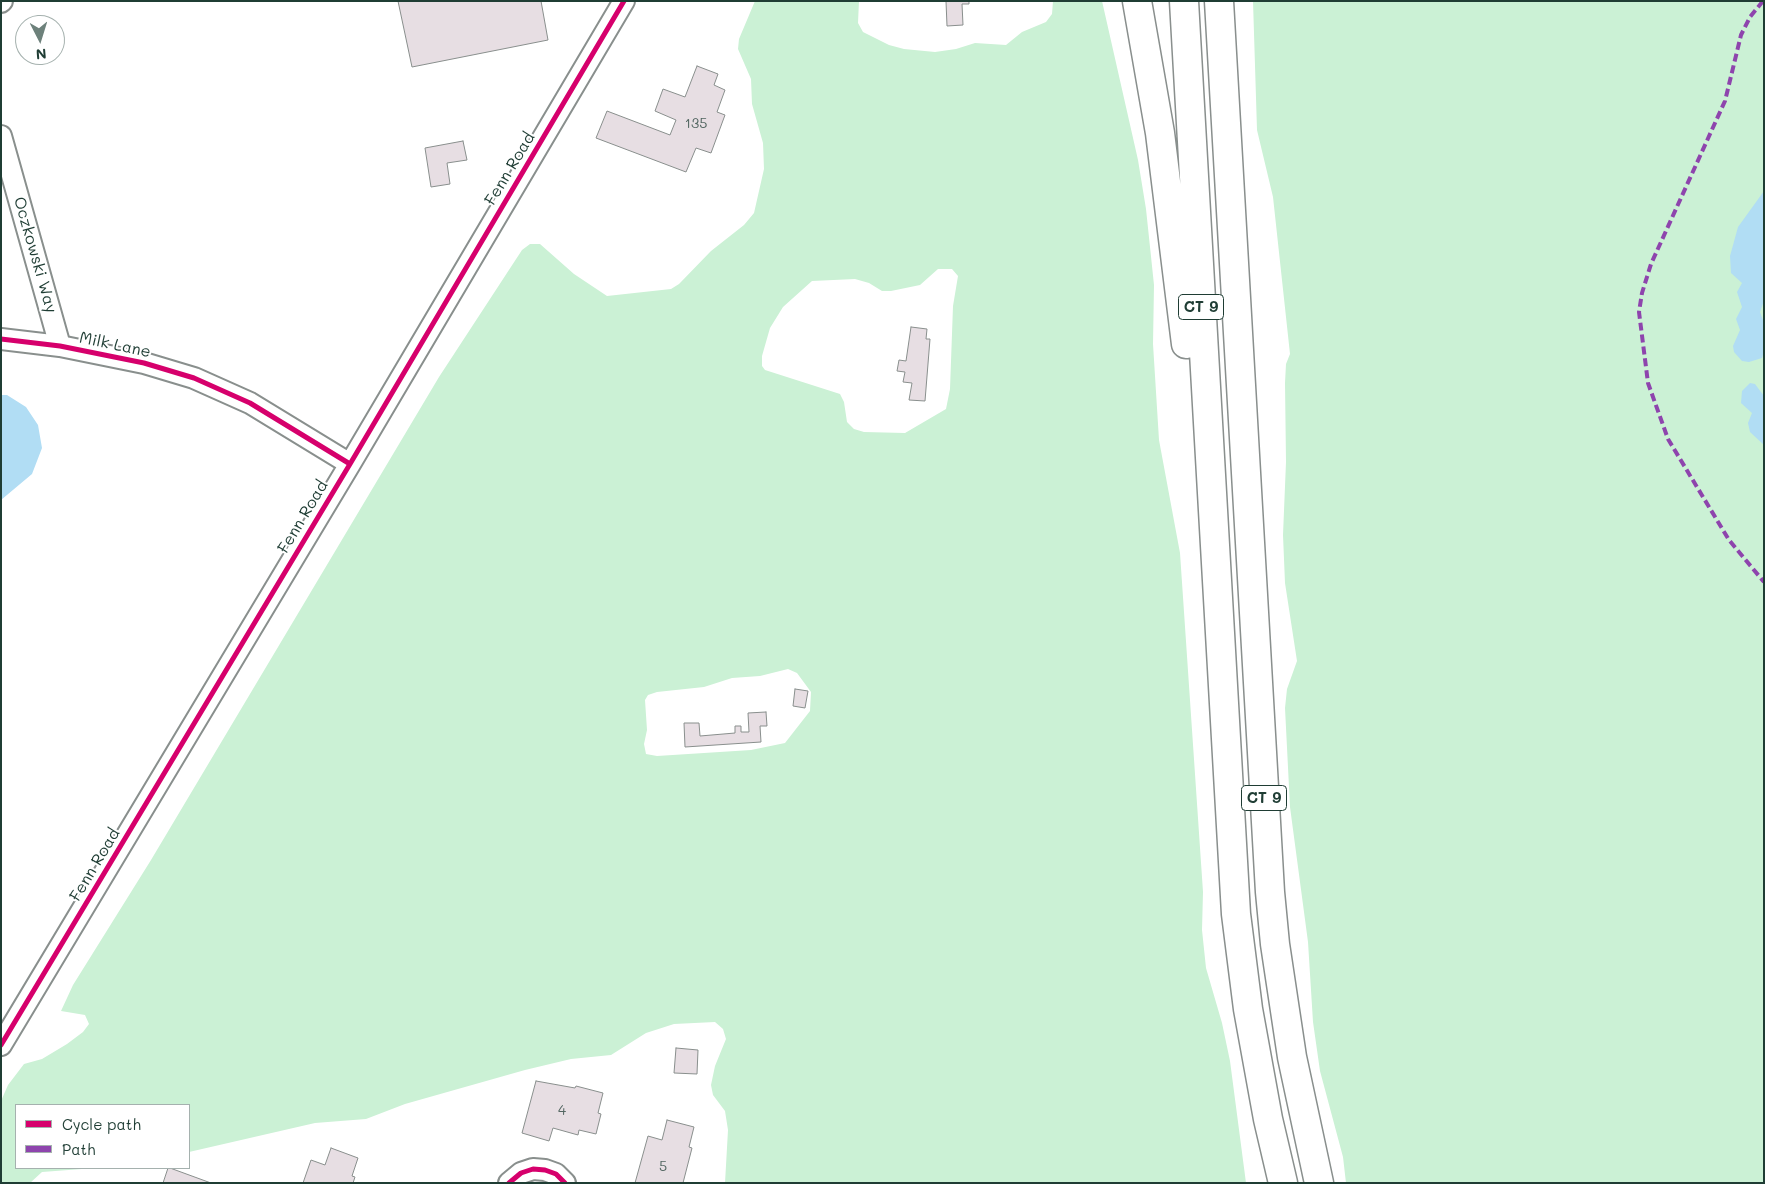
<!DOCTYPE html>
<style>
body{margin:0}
#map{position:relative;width:1765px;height:1184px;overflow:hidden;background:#fff;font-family:Mali,sans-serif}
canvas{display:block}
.frame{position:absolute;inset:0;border:2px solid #1f3d34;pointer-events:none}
.legend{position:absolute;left:15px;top:1104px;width:175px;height:65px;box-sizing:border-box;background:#fff;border:1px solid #a5b1ae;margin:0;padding:6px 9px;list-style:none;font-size:15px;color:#1f3d34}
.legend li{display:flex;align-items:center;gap:10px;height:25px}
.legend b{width:25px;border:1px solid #a5b1ae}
.north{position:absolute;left:15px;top:15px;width:50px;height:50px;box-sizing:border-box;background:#fff;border:1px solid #a5b1ae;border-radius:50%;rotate:175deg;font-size:14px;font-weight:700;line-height:20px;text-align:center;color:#1f3d34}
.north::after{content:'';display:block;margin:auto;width:18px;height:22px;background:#6d817b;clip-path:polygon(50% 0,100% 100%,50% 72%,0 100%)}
</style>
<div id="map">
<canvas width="1765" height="1184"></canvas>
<div class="frame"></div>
<ul class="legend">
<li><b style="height:6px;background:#d6006c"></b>Cycle path</li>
<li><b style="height:6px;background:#8e44ad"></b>Path</li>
</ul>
<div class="north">N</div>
</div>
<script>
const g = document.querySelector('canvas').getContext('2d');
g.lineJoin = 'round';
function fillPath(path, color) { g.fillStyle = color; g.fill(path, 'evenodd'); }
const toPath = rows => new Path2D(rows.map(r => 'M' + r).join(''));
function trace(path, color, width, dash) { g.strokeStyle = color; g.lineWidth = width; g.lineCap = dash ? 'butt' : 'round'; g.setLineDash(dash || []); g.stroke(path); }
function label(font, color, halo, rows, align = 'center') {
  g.font = font + ' Mali,sans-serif'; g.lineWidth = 4; g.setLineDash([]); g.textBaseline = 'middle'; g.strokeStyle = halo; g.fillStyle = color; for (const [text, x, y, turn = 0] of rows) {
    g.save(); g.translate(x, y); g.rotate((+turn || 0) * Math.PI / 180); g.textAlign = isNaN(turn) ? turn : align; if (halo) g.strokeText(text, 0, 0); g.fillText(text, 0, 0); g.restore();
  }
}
fillPath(toPath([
 [755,1,859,1,858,23,863,32,889,45,904,49,935,52,956,49,975,43,1006,45,1022,32,1046,22,1052,14,1053,1,1102,1,1138,160,1146,209,1154,285,1153,344,1159,440,1180,553,1203,892,1202,930,1206,968,1222,1023,1230,1061,1246,1183,725,1183,728,1130,725,1111,713,1095,711,1085,715,1066,726,1039,723,1029,715,1022,674,1024,646,1033,611,1055,571,1059,525,1070,405,1104,366,1119,315,1123,189,1152,189,1105,16,1105,16,1168,95,1168,42,1172,30,1183,1,1183,1,1101,8,1085,24,1064,42,1059,67,1044,83,1032,89,1024,85,1015,61,1011,73,985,151,860,439,377,522,250,530,244,540,244,574,274,607,296,671,289,679,284,711,251,744,225,754,213,764,169,763,143,752,104,751,79,738,49,739,39],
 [938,269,952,269,958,276,953,306,950,389,946,409,905,433,864,432,854,429,847,422,844,402,840,394,765,370,762,366,762,356,770,328,783,307,812,281,855,279,869,283,882,291,891,291,920,285],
 [788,669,797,673,811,692,810,711,785,743,751,750,657,756,646,754,644,744,647,730,645,700,648,695,657,692,704,687,732,678,760,676],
 [1253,1,1764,1,1764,1183,1346,1183,1343,1157,1320,1071,1313,1022,1308,942,1290,807,1285,708,1287,689,1297,661,1285,583,1283,535,1286,462,1285,383,1286,364,1290,354,1273,197,1257,130]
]), '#cbf1d5');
fillPath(toPath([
 [1764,191,1764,301,1760,312,1764,323,1764,351,1762,358,1749,362,1742,361,1734,352,1733,346,1740,330,1736,319,1742,307,1737,292,1742,283,1731,273,1730,256,1738,227],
 [1750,383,1755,384,1764,396,1764,445,1750,432,1748,423,1752,413,1741,403,1742,391],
 [1,395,7,395,26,407,38,425,42,448,32,474,1,500]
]), '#b1ddf4');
const building = toPath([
 [398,1,541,1,548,40,412,67,398,1],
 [946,1,969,1,969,4,962,4,963,25,947,26,946,1],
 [697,66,718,74,714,85,725,90,717,112,725,115,711,153,696,148,686,172,596,138,607,111,670,135,676,120,655,111,663,89,685,97,697,66],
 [463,141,467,160,447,163,450,184,431,187,425,148,463,141],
 [911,327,927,329,926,339,930,339,925,401,909,400,912,383,903,382,905,372,897,371,899,360,906,361,911,327],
 [795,689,808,691,805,708,793,706,795,689],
 [766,712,767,726,760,726,761,742,685,747,684,723,699,723,700,736,735,733,735,726,741,726,741,732,749,732,748,713,766,712],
 [676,1048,698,1050,697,1074,674,1073,676,1048],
 [536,1081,575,1088,576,1086,603,1093,598,1113,601,1114,596,1134,579,1130,578,1135,553,1128,549,1141,522,1133,536,1081],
 [667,1120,694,1127,689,1147,692,1148,683,1183,635,1183,648,1136,662,1140,667,1120],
 [331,1148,358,1158,352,1176,355,1177,353,1183,303,1183,311,1160,325,1165,331,1148],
 [168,1168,170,1168,211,1183,163,1183,168,1168]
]);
fillPath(building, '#e7dee3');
trace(building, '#898f8d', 1);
const minor = toPath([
 [1,2,2,1],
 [1,136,60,346],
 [1,339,60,346,144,363,194,378,250,403,350,464],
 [1,1045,350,464,624,1],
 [509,1183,521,1173,533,1169,545,1170,556,1174,565,1183]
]);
const highway = toPath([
 [1137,1,1160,133,1186,344],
 [1184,1,1236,914,1248,1009,1268,1119,1283,1183],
 [1219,1,1270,892,1275,944,1292,1057,1319,1183]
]);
trace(minor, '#898f8d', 24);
trace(highway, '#898f8d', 31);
trace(minor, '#fff', 20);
trace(highway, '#fff', 28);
trace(toPath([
 [1763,1,1750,17,1741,35,1725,101,1651,264,1642,293,1639,312,1648,383,1668,439,1729,540,1764,582]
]), '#8e44ad', 4, [8, 4]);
trace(toPath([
 [1,339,60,346,144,363,194,378,250,403,350,464],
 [1,1045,350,464,624,1],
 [509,1183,521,1173,533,1169,545,1170,556,1174,565,1183]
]), '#d6006c', 5);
label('14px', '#516560', null, [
 ["135",696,124],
 ["4",562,1111],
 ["5",663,1167]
]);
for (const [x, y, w] of [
 [1201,307,45],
 [1264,798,45]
]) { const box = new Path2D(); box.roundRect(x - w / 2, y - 12.5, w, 25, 4); g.fillStyle = '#fff'; g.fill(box); trace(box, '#1f3d34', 1); }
label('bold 15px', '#1f3d34', null, [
 ["CT 9",1201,307],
 ["CT 9",1264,798]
]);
label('16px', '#1f3d34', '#fff', [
 ["Fenn Road",510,169,-59],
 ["Oczkowski Way",35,255,74],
 ["Milk Lane",115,345,12],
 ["Fenn Road",303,517,-59],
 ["Fenn Road",95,865,-59]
]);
</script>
